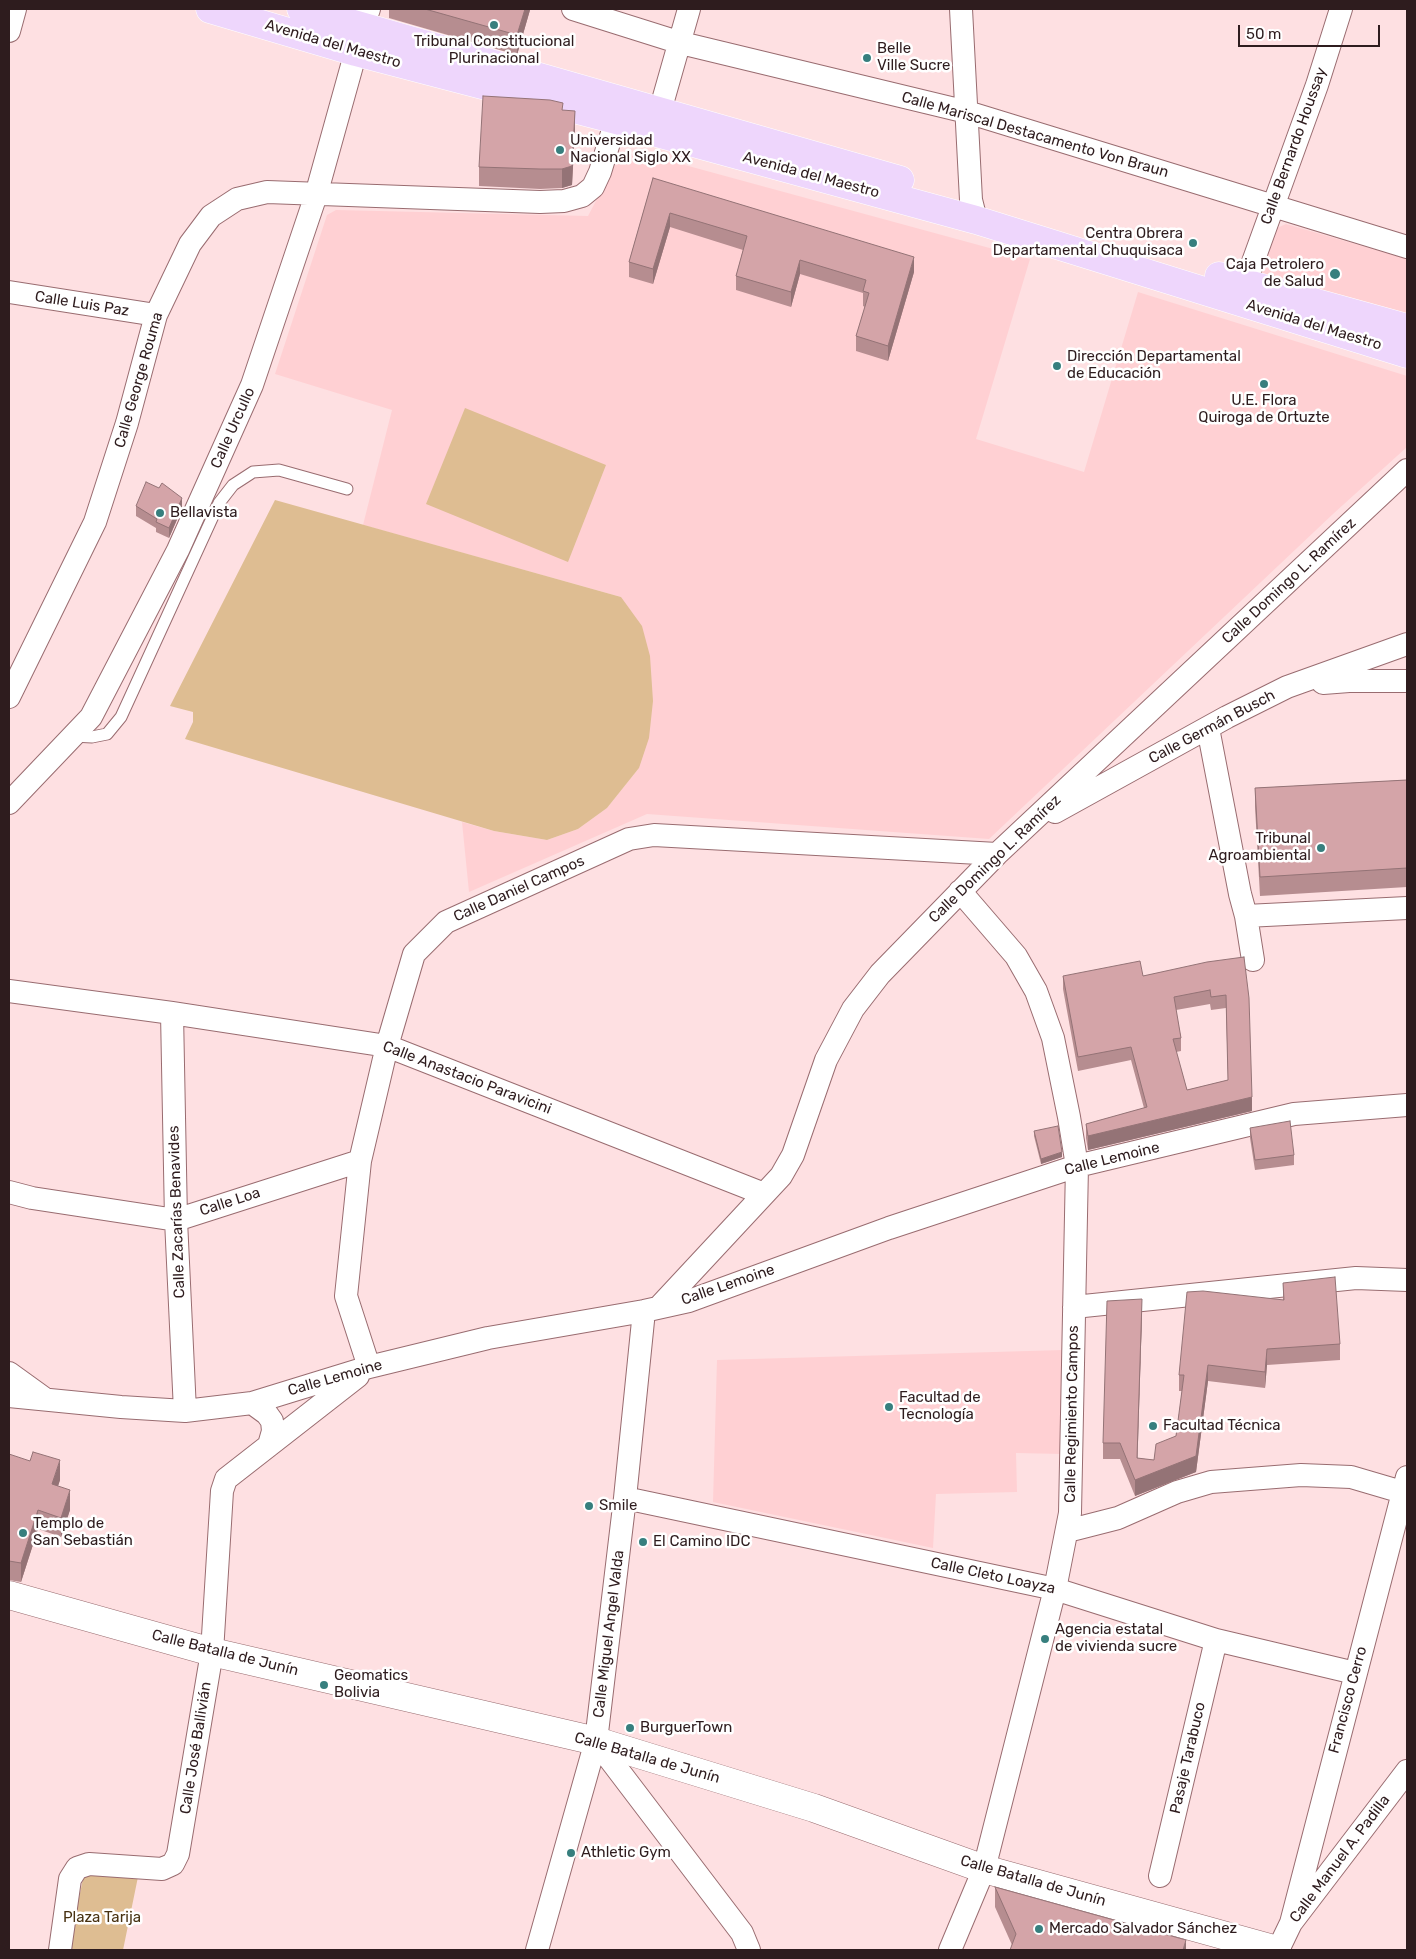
<!DOCTYPE html>
<meta charset="utf-8">
<style>
body{margin:0}
#map{position:relative;width:1416px;height:1959px;overflow:hidden;background:#fee0e2;font-family:Rubik,sans-serif}
canvas{display:block}
.frame{position:absolute;inset:0;border:10px solid #2e1c1e;pointer-events:none}
.scale{position:absolute;left:1238px;top:25px;width:142px;height:22px;box-sizing:border-box;border:2px solid #2e1c1e;border-top:0;padding-left:6px;font-size:15px;line-height:18px;white-space:nowrap;color:#2e1c1e;-webkit-text-stroke:4px #fff;paint-order:stroke}
</style>
<div id="map">
<canvas width="1416" height="1959"></canvas>
<div class="frame"></div>
<div class="scale">50 m</div>
</div>
<script>
const g = document.querySelector('canvas').getContext('2d');
g.lineJoin = 'round';
function fillPath(path, color) { g.fillStyle = color; g.fill(path, 'evenodd'); }
const toPath = rows => new Path2D(rows.map(r => 'M' + r).join(''));
function trace(path, color, width, dash) { g.strokeStyle = color; g.lineWidth = width; g.lineCap = dash ? 'butt' : 'round'; g.setLineDash(dash || []); g.stroke(path); }
function label(font, color, halo, rows, align = 'center') {
  g.font = font + ' Rubik,sans-serif'; g.lineWidth = 5; g.setLineDash([]); g.textBaseline = 'middle'; g.strokeStyle = halo; g.fillStyle = color; for (const [text, x, y, turn = 0] of rows) {
    g.save(); g.translate(x, y); g.rotate((+turn || 0) * Math.PI / 180); g.textAlign = isNaN(turn) ? turn : align; if (halo) g.strokeText(text, 0, 0); g.fillText(text, 0, 0); g.restore();
  }
}
fillPath(toPath([
 [637,152,1030,259,976,439,1084,472,1138,292,1407,376,1407,447,1333,514,989,839,647,814,469,892,462,822,494,831,547,840,578,829,607,808,639,768,621,597,363,525,392,410,275,374,327,215,336,210,588,216,618,159],
 [1286,224,1407,259,1407,321,1268,283,1258,265,1268,232],
 [1063,1350,1062,1454,1016,1453,1017,1492,936,1494,933,1548,713,1502,717,1360]
]), '#ffd0d3');
fillPath(toPath([
 [465,408,606,465,568,562,426,504],
 [275,500,621,597,642,626,650,656,653,701,649,738,639,768,607,808,578,829,547,840,494,831,185,739,193,722,193,712,170,706],
 [87,1860,139,1872,123,1950,68,1950]
]), '#debd92');
const lane = toPath([
 [73,736,92,737,107,734,121,717,219,503,233,485,253,472,279,470,347,489]
]);
const street = toPath([
 [573,9,681,43,967,112,1407,247],
 [961,9,971,200,976,220],
 [9,31,15,9],
 [658,127,660,111,689,9],
 [1245,284,1317,85,1341,9],
 [9,292,156,315],
 [1323,683,1349,681,1407,681],
 [9,697,95,522,127,423,156,315,190,244,211,216,237,199,267,192,540,202,564,201,582,196,593,187,600,172,616,120],
 [1208,728,1240,894,1246,916,1407,908],
 [9,803,91,717,178,550,252,385,316,195,363,26,369,9],
 [1055,812,1227,717,1287,687,1407,644],
 [1246,916,1253,960],
 [9,991,172,1013,387,1046,764,1194],
 [172,1013,176,1220,185,1411],
 [9,1192,32,1198,176,1220,360,1161],
 [660,1306,781,1176,793,1155,826,1060,853,1009,880,974,997,854,1407,470],
 [1074,1307,1356,1278,1407,1280],
 [369,1367,346,1296,360,1161,387,1046,414,954,446,922,629,839,654,835,997,854],
 [9,1373,45,1399],
 [9,1396,121,1407,185,1411,252,1403,369,1367,488,1338,644,1311,689,1301,889,1228,1077,1166,1294,1114,1407,1105],
 [252,1403,267,1414,272,1421,273,1431,269,1445],
 [625,1498,1055,1589,1216,1640,1355,1673],
 [1067,1528,1075,1529,1118,1518,1177,1492,1211,1482,1301,1475,1351,1477,1402,1492,1407,1496],
 [596,1741,742,1933,749,1950],
 [1160,1876,1216,1640],
 [1291,1923,1407,1477],
 [60,1950,70,1879,77,1868,89,1864,162,1869,173,1864,178,1854,212,1652,222,1491,226,1479,358,1376],
 [537,1950,596,1741,625,1498,644,1311],
 [950,1950,984,1869,1055,1589,1070,1513,1077,1166,1069,1117,1053,1038,1036,991,1016,956,960,891],
 [1278,1950,1291,1923,1407,1771]
]);
const secondary = toPath([
 [9,1595,212,1652,596,1741,814,1808,984,1869,1277,1950]
]);
const primary = toPath([
 [210,9,356,52,616,120,657,133,976,220,1407,354],
 [301,9,900,180],
 [1219,276,1407,328]
]);
trace(lane, '#996c70', 13);
trace(street, '#996c70', 24);
trace(secondary, '#996c70', 29);
trace(primary, '#fff', 29);
trace(lane, '#fff', 11);
trace(street, '#fff', 22);
trace(secondary, '#fff', 28);
trace(primary, '#eed6fc', 28);
fillPath(toPath([
 [389,9,530,9,530,10,517,55,389,18],
 [563,110,575,130,572,185,562,188,540,189,479,186,479,167],
 [653,178,914,272,888,361,856,351,856,336,865,307,863,306,863,293,800,274,791,307,736,290,736,276,743,250,670,227,653,284,629,277,629,262],
 [136,506,182,508,169,538,156,532,156,528,136,516],
 [1407,780,1407,887,1260,896,1255,807,1255,788],
 [1244,957,1252,1111,1088,1150,1086,1138,1086,1124,1144,1108,1131,1060,1078,1071,1063,989,1063,976,1143,976],
 [1210,1004,1211,1010,1226,1008,1228,1080,1187,1090,1176,1052,1181,1051,1181,1038,1176,1010],
 [1250,1128,1294,1155,1294,1165,1255,1170,1250,1138],
 [1034,1131,1062,1157,1041,1164,1034,1136],
 [1283,1283,1340,1344,1340,1360,1267,1365,1265,1388,1208,1381,1196,1472,1135,1496,1120,1459,1103,1459,1103,1443,1142,1315,1137,1458,1154,1460,1176,1436,1182,1391,1179,1391,1179,1375,1283,1300],
 [9,1454,60,1480,58,1486,70,1510,61,1537,38,1529,21,1582,9,1580],
 [995,1887,1186,1950,1012,1945,995,1907]
]), '#b68d90');
fillPath(toPath([
 [525,9,530,9,530,10,517,55,517,35],
 [575,111,575,130,572,185,562,188,562,169],
 [670,213,670,227,653,284,653,269],
 [914,257,914,272,888,361,888,346],
 [800,260,800,274,791,307,791,292],
 [182,498,182,508,169,538,169,528],
 [1252,1097,1252,1111,1088,1150,1088,1136],
 [1062,1152,1062,1157,1041,1164,1041,1159],
 [1142,1299,1142,1315,1137,1474,1137,1458],
 [1267,1349,1267,1365,1265,1388,1265,1372],
 [1208,1365,1208,1381,1196,1472,1135,1496,1135,1480,1196,1456],
 [60,1460,60,1480,52,1504,52,1484],
 [70,1490,70,1510,61,1537,61,1518],
 [38,1510,38,1529,21,1582,21,1563],
 [1186,1940,1186,1950,1183,1950]
]), '#947376');
const building = toPath([
 [425,9,525,9,517,35,425,9],
 [483,96,550,100,563,103,562,110,575,111,572,166,562,169,540,169,479,167,483,96],
 [653,178,914,257,888,346,856,336,869,293,863,291,866,280,800,260,791,292,736,276,747,236,670,213,653,269,629,262,653,178],
 [146,482,159,488,162,483,182,498,169,528,156,522,157,519,136,506,146,482],
 [1407,780,1407,868,1260,877,1255,788,1407,780],
 [1244,957,1249,998,1252,1097,1088,1136,1086,1124,1147,1107,1131,1047,1078,1057,1063,976,1140,961,1143,976,1207,962,1244,957],
 [1210,990,1211,997,1226,995,1228,1080,1187,1090,1173,1039,1181,1038,1174,997,1210,990],
 [1290,1121,1294,1155,1255,1160,1250,1128,1290,1121],
 [1058,1126,1062,1152,1041,1159,1034,1131,1058,1126],
 [1335,1277,1340,1344,1267,1349,1265,1372,1208,1365,1196,1456,1135,1480,1120,1443,1103,1443,1107,1301,1142,1299,1137,1458,1154,1460,1156,1444,1176,1436,1184,1375,1179,1375,1187,1292,1203,1291,1284,1300,1283,1283,1335,1277],
 [33,1452,60,1460,52,1484,70,1490,61,1518,38,1510,21,1563,9,1561,9,1454,30,1461,33,1452],
 [995,1887,1186,1940,1183,1950,1010,1950,1016,1934,995,1887]
]);
fillPath(building, '#d4a4a8');
trace(building, '#947376', 1);
for (const [x, y, r, color] of [
 [494,25,5,"#377f7e"],
 [867,58,5,"#377f7e"],
 [560,150,5,"#377f7e"],
 [1193,243,5,"#377f7e"],
 [1335,274,6,"#377f7e"],
 [1057,366,5,"#377f7e"],
 [1264,384,5,"#377f7e"],
 [160,513,5,"#377f7e"],
 [1321,848,5,"#377f7e"],
 [889,1407,5,"#377f7e"],
 [1153,1426,5,"#377f7e"],
 [589,1506,5,"#377f7e"],
 [23,1533,5,"#377f7e"],
 [643,1542,5,"#377f7e"],
 [1045,1639,5,"#377f7e"],
 [324,1685,5,"#377f7e"],
 [630,1728,5,"#377f7e"],
 [571,1853,5,"#377f7e"],
 [1039,1929,5,"#377f7e"]
]) { const dot = new Path2D(); dot.arc(x, y, r, 0, 2 * Math.PI); g.fillStyle = color; g.fill(dot); trace(dot, '#fff', 2); }
label('15px', '#2e1c1e', '#fff', [
 ["Tribunal Constitucional",494,42,"center"],
 ["Plurinacional",494,59,"center"],
 ["Belle",877,49],
 ["Ville Sucre",877,66],
 ["Universidad",570,141],
 ["Nacional Siglo XX",570,158],
 ["Centra Obrera",1183,234,"right"],
 ["Departamental Chuquisaca",1183,251,"right"],
 ["Caja Petrolero",1324,265,"right"],
 ["de Salud",1324,282,"right"],
 ["Dirección Departamental",1067,357],
 ["de Educación",1067,374],
 ["U.E. Flora",1264,401,"center"],
 ["Quiroga de Ortuzte",1264,418,"center"],
 ["Bellavista",170,513],
 ["Tribunal",1311,839,"right"],
 ["Agroambiental",1311,856,"right"],
 ["Facultad de",899,1398],
 ["Tecnología",899,1415],
 ["Facultad Técnica",1163,1426],
 ["Smile",599,1506],
 ["Templo de",33,1524],
 ["San Sebastián",33,1541],
 ["El Camino IDC",653,1542],
 ["Agencia estatal",1055,1630],
 ["de vivienda sucre",1055,1647],
 ["Geomatics",334,1676],
 ["Bolivia",334,1693],
 ["BurguerTown",640,1728],
 ["Athletic Gym",581,1853],
 ["Mercado Salvador Sánchez",1049,1929]
], 'left');
label('15px', '#2e1c1e', '#fff', [
 ["Avenida del Maestro",333,44,16],
 ["Calle Mariscal Destacamento Von Braun",1035,135,16],
 ["Calle Bernardo Houssay",1294,146,-70],
 ["Avenida del Maestro",811,175,15],
 ["Calle Luis Paz",82,304,9],
 ["Avenida del Maestro",1314,325,17],
 ["Calle George Rouma",139,380,-74],
 ["Calle Urcullo",233,428,-66],
 ["Calle Domingo L. Ramírez",1289,581,-43],
 ["Calle Germán Busch",1212,727,-28],
 ["Calle Domingo L. Ramírez",995,859,-44],
 ["Calle Daniel Campos",519,889,-24],
 ["Calle Anastacio Paravicini",467,1078,21],
 ["Calle Lemoine",1112,1159,-14],
 ["Calle Loa",230,1202,-18],
 ["Calle Zacarías Benavides",177,1212,-92],
 ["Calle Lemoine",728,1285,-19],
 ["Calle Lemoine",335,1378,-16],
 ["Calle Regimiento Campos",1072,1414,-89],
 ["Calle Cleto Loayza",993,1576,12],
 ["Calle Miguel Angel Valda",609,1634,-83],
 ["Calle Batalla de Junín",225,1653,14],
 ["Francisco Cerro",1348,1700,-75],
 ["Calle José Ballivián",196,1748,-81],
 ["Calle Batalla de Junín",647,1758,16],
 ["Pasaje Tarabuco",1188,1758,-77],
 ["Calle Manuel A. Padilla",1340,1859,-53],
 ["Calle Batalla de Junín",1033,1881,16]
]);
label('15px', '#473111', '#fff', [
 ["Plaza Tarija",102,1918]
]);
</script>
